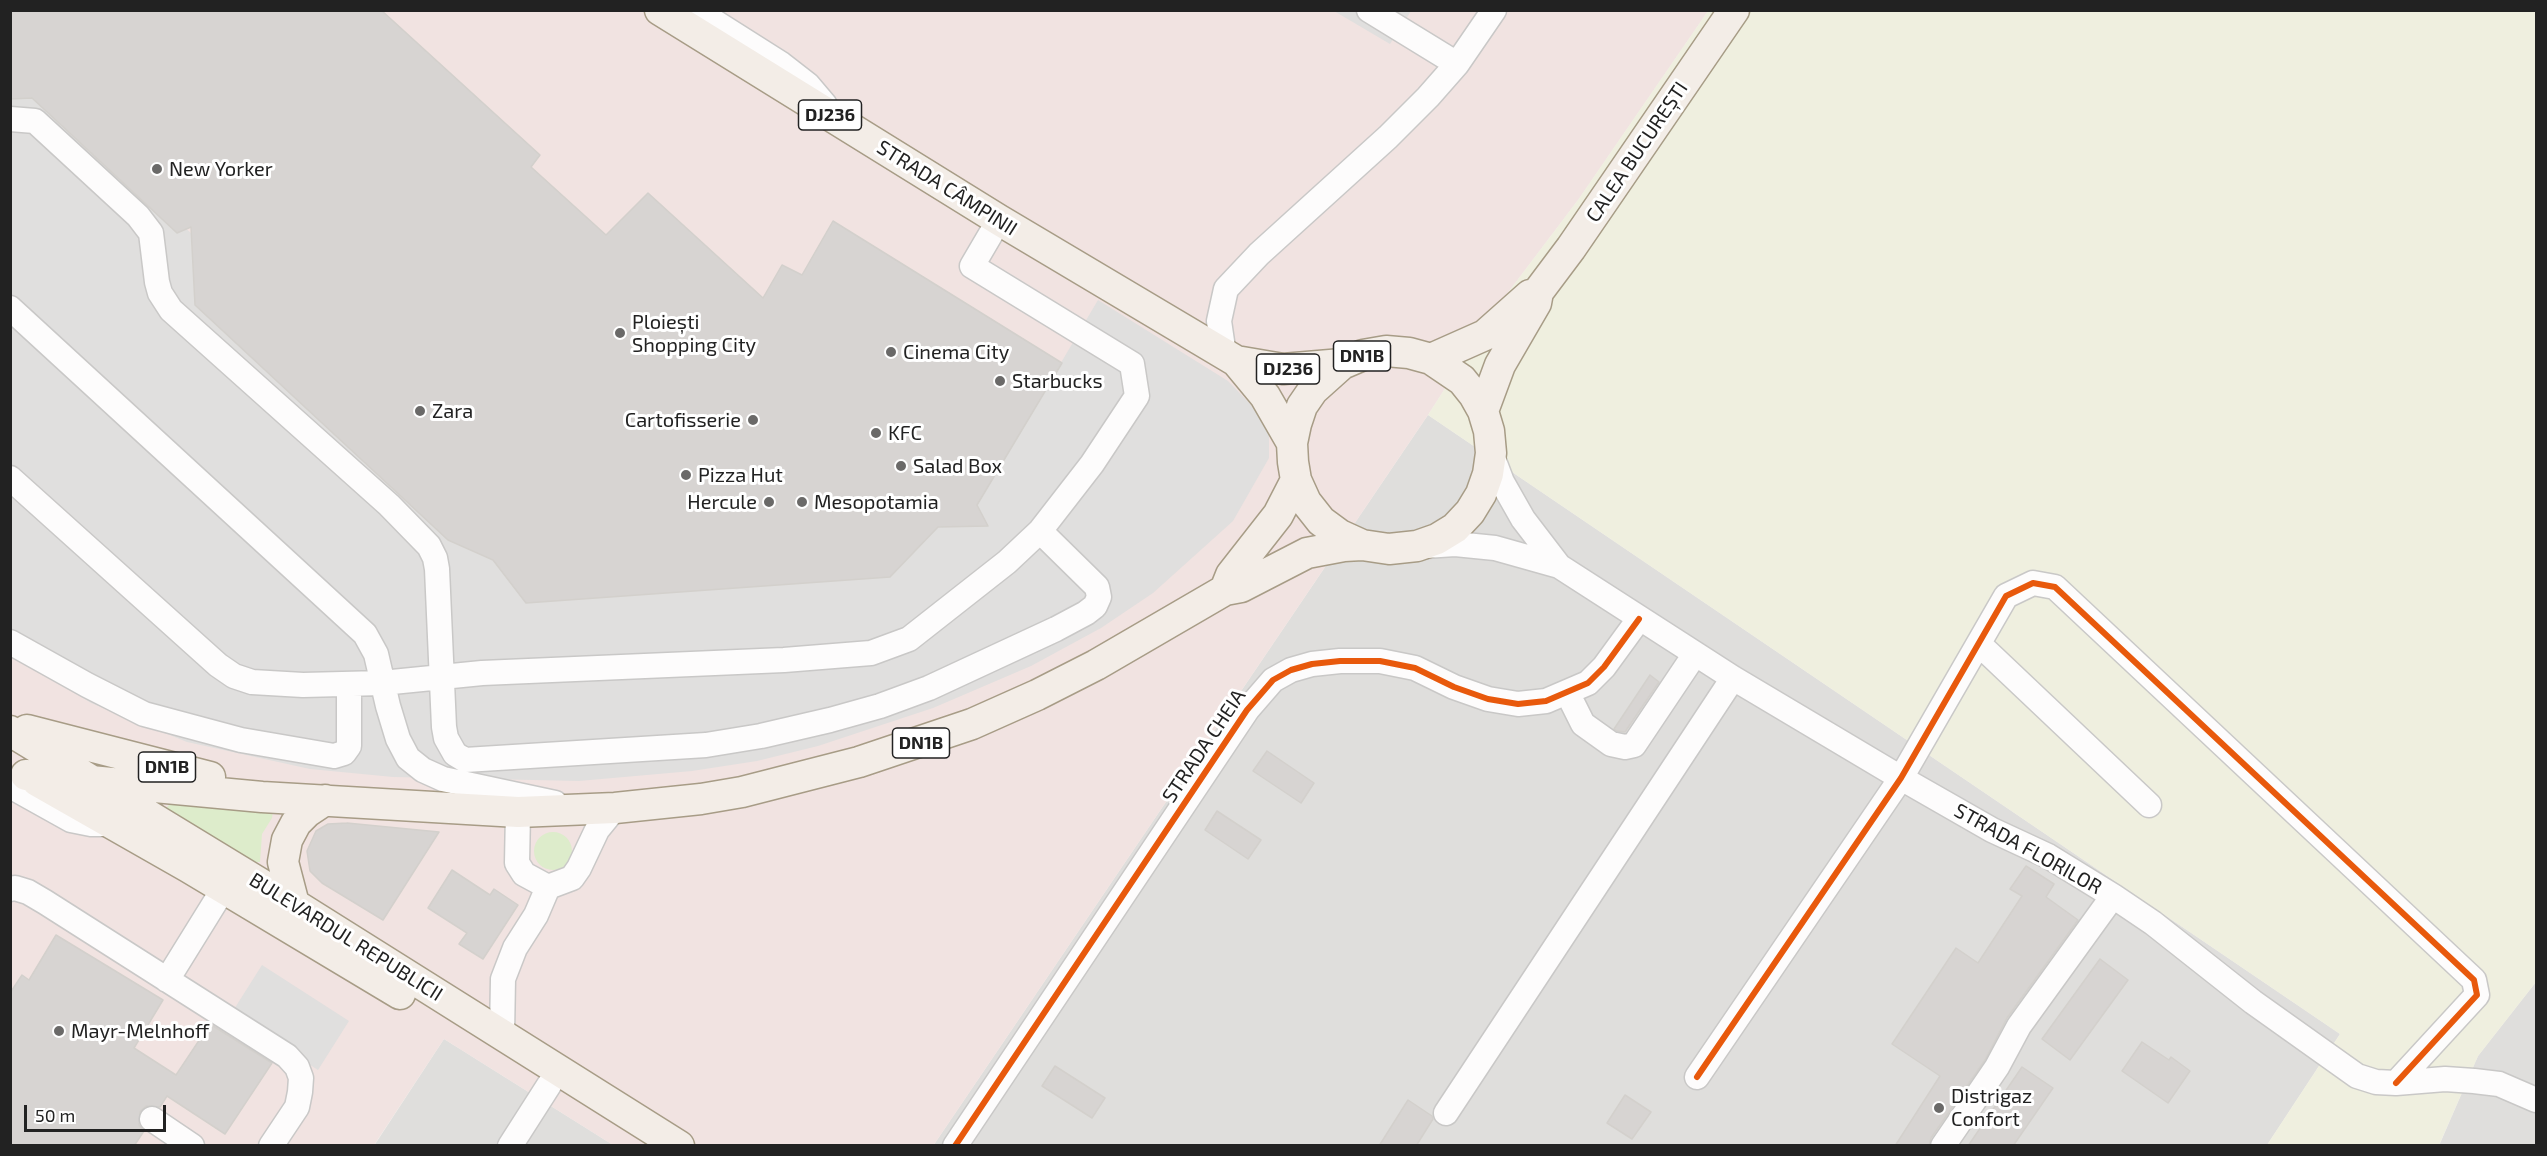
<!DOCTYPE html>
<meta charset="utf-8">
<style>
body{margin:0}
#map{position:relative;width:2547px;height:1156px;overflow:hidden;background:#f0eeeb;font-family:"Exo 2",sans-serif}
canvas{display:block}
.frame{position:absolute;inset:0;border:12px solid #222;pointer-events:none}
.scale{position:absolute;left:24px;top:1105px;width:142px;height:27px;box-sizing:border-box;border:3px solid #222;border-top:0;padding-left:8px;font-size:18px;line-height:21px;white-space:nowrap;color:#222;-webkit-text-stroke:4px #fff;paint-order:stroke}
</style>
<div id="map">
<canvas width="2547" height="1156"></canvas>
<div class="frame"></div>
<div class="scale">50 m</div>
</div>
<script>
const g = document.querySelector('canvas').getContext('2d');
g.lineJoin = 'round';
function fillPath(path, color) { g.fillStyle = color; g.fill(path, 'evenodd'); }
const toPath = rows => new Path2D(rows.map(r => 'M' + r).join(''));
function trace(path, color, width, dash) { g.strokeStyle = color; g.lineWidth = width; g.lineCap = dash ? 'butt' : 'round'; g.setLineDash(dash || []); g.stroke(path); }
function label(font, color, halo, rows, align = 'center') {
  g.font = font + ' "Exo 2",sans-serif'; g.lineWidth = 6; g.setLineDash([]); g.textBaseline = 'middle'; g.strokeStyle = halo; g.fillStyle = color; for (const [text, x, y, turn = 0] of rows) {
    g.save(); g.translate(x, y); g.rotate((+turn || 0) * Math.PI / 180); g.textAlign = isNaN(turn) ? turn : align; if (halo) g.strokeText(text, 0, 0); g.fillText(text, 0, 0); g.restore();
  }
}
fillPath(toPath([
 [1428,415,2340,1034,2267,1145,933,1146],
 [2536,982,2536,1145,2439,1146,2478,1056],
 [444,1039,613,1145,374,1146]
]), '#dfdedc');
fillPath(toPath([
 [10,11,1708,11,1578,200,1497,307,1428,415,933,1146,613,1145,444,1039,374,1145,11,1145]
]), '#f1e3e1');
fillPath(toPath([
 [1708,11,2536,11,2536,982,2478,1056,2439,1145,2267,1145,2340,1034,1428,415,1497,307,1578,200]
]), '#efefdf');
fillPath(toPath([
 [172,802,273,810,272,818,262,834,260,862,248,862,169,816,166,808],
 '534 851a19 19 0 1 1 38 0a19 19 0 1 1-38 0Z'
]), '#ddeccb');
fillPath(toPath([
 [1334,11,1411,11,1390,44],
 [32,98,191,233,195,305,448,540,493,560,526,603,890,577,938,527,988,526,977,505,1098,300,1228,381,1255,409,1269,435,1269,458,1233,521,1153,593,1101,628,1031,666,933,708,818,746,757,761,692,771,579,781,393,777,310,769,187,742,91,703,11,653,10,99],
 [262,965,349,1021,318,1070,231,1014]
]), '#e0dfde');
const building = toPath([
 [10,10,381,10,540,155,531,167,606,235,648,193,763,298,782,265,802,275,833,221,1062,363,977,505,988,526,938,527,890,577,526,603,493,560,448,540,195,305,191,227,177,233,32,98,10,99,10,10],
 [1650,675,1659,682,1625,732,1617,731,1614,729,1650,675],
 [1267,751,1314,783,1301,803,1253,771,1267,751],
 [1217,811,1261,840,1248,859,1205,830,1217,811],
 [347,823,439,832,383,920,322,883,310,871,307,851,316,831,328,824,347,823],
 [2026,866,2054,884,2046,897,2078,920,2007,1018,1985,1060,1931,1138,1929,1146,1895,1146,1940,1076,1892,1044,1956,948,1978,963,2022,896,2010,889,2026,866],
 [452,870,490,895,494,889,518,905,483,959,459,944,467,933,428,908,452,870],
 [56,935,163,1000,134,1048,176,1075,210,1024,272,1063,225,1134,167,1096,160,1107,146,1106,140,1112,139,1125,144,1131,134,1146,10,1146,10,993,22,975,29,980,56,935],
 [2100,959,2128,980,2070,1060,2042,1039,2100,959],
 [2142,1042,2169,1060,2171,1057,2190,1071,2168,1103,2122,1071,2142,1042],
 [1055,1066,1105,1098,1092,1118,1042,1086,1055,1066],
 [2022,1067,2053,1088,2013,1146,1968,1146,2022,1067],
 [1625,1095,1651,1112,1632,1139,1607,1123,1625,1095],
 [1408,1100,1432,1116,1433,1119,1416,1146,1379,1146,1408,1100]
]);
fillPath(building, '#d7d4d2');
trace(building, '#d3d0cc', 1.5);
const minor = toPath([
 [696,10,781,64,808,85,825,105],
 [1369,10,1457,64],
 [10,119,35,121,138,216,151,233,157,282,160,293,171,310,389,505,429,546,435,558,437,569,444,727,446,738,455,754,465,760,706,745,761,736,830,720,880,706,929,688,1056,629,1086,613,1095,606,1099,597,1097,587,1040,531],
 [10,308,365,634,376,654,388,706,398,739,408,758,423,770,443,779,555,803],
 [1224,355,1219,321,1226,289,1259,254,1388,137,1428,97,1457,64,1494,10],
 [1491,453,1502,482,1523,519,1559,566],
 [10,478,218,665,234,676,252,682,303,685,382,683,482,673,784,660,871,653,909,639,1007,562,1040,531,1092,464,1137,396,1132,364,972,266,999,220],
 [1425,546,1455,544,1495,548,1559,566,1733,678,1901,778,1992,830,2048,856,2113,896,2153,923,2253,1002,2357,1076,2376,1082,2396,1083,2445,1079,2474,1081,2499,1084,2536,1100],
 [10,642,87,685,144,714,241,740,334,756,344,753,349,746,349,684],
 [1979,644,2149,805],
 [1568,694,1583,724,1611,744,1625,747,1634,745,1695,654],
 [10,786,71,820,91,824,107,824],
 [518,812,517,863,524,874,548,887,572,878,579,868,597,830,615,808],
 [10,889,15,888,28,892,45,902,287,1056,297,1067,301,1078,300,1092,297,1107,271,1146],
 [167,980,224,888],
 [502,1034,503,979,515,948,536,915,548,887],
 [1697,1077,1901,778,2006,596,2033,583,2055,587,2474,980,2477,995,2396,1083],
 [1446,1113,1733,678],
 [152,1119,192,1146],
 [510,1146,549,1085],
 [955,1146,1247,710,1273,680,1291,670,1312,664,1340,661,1380,661,1415,668,1454,687,1488,699,1518,704,1546,701,1588,683,1604,667,1639,619],
 [1943,1146,1997,1067,2019,1026,2113,896]
]);
const major = toPath([
 [660,10,999,220,1236,361,1265,396,1292,443],
 [1431,359,1485,335,1530,295],
 [1236,361,1283,369,1342,364],
 [1483,411,1500,365,1536,303,1538,292,1571,248,1734,10],
 [1225,590,1231,575,1278,515,1296,480],
 [27,730,210,777],
 [10,731,294,904,679,1146],
 [26,775,262,797,518,812,615,808,701,799,742,792,859,762,972,724,1037,695,1096,665,1225,590,1241,587,1307,553,1344,546,1362,545,1389,549,1417,546,1437,539,1455,528,1470,512,1481,494,1488,474,1491,453,1489,431,1483,411,1474,395,1462,380,1431,359,1409,353,1386,351,1363,355,1342,364,1313,390,1302,406,1296,424,1292,443,1293,462,1296,480,1306,502,1321,521,1340,535,1362,545],
 [37,781,188,867,400,994],
 [294,904,283,862,287,840,296,823,307,812,325,800]
]);
trace(minor, '#c9c8c7', 27);
trace(major, '#a79c86', 33);
trace(minor, '#fdfcfc', 24);
trace(major, '#f3ede7', 30);
trace(toPath([
 [1697,1077,1901,778,2006,596,2033,583,2055,587,2474,980,2477,995,2396,1083],
 [955,1146,1247,710,1273,680,1291,670,1312,664,1340,661,1380,661,1415,668,1454,687,1488,699,1518,704,1546,701,1588,683,1604,667,1639,619]
]), '#e8590c', 6);
for (const [x, y, r, color] of [
 [157,169,6,"#6a6968"],
 [620,333,6,"#6a6968"],
 [891,352,6,"#6a6968"],
 [1000,381,6,"#6a6968"],
 [420,411,6,"#6a6968"],
 [753,420,6,"#6a6968"],
 [876,433,6,"#6a6968"],
 [901,466,6,"#6a6968"],
 [686,475,6,"#6a6968"],
 [769,502,6,"#6a6968"],
 [802,502,6,"#6a6968"],
 [59,1031,6,"#6a6968"],
 [1939,1108,6,"#6a6968"]
]) { const dot = new Path2D(); dot.arc(x, y, r, 0, 2 * Math.PI); g.fillStyle = color; g.fill(dot); trace(dot, '#fff', 2); }
for (const [x, y, w] of [
 [830,115,63],
 [1362,356,57],
 [1288,369,63],
 [921,743,57],
 [167,767,57]
]) { const box = new Path2D(); box.roundRect(x - w / 2, y - 15, w, 30, 4.5); g.fillStyle = '#fff'; g.fill(box); trace(box, '#222', 1.5); }
label('bold 18px', '#222', null, [
 ["DJ236",830,115],
 ["DN1B",1362,356],
 ["DJ236",1288,369],
 ["DN1B",921,743],
 ["DN1B",167,767]
]);
label('20px', '#222', '#fff', [
 ["CALEA BUCUREȘTI",1637,152,-56],
 ["STRADA CÂMPINII",947,188,32],
 ["STRADA CHEIA",1204,746,-56],
 ["STRADA FLORILOR",2028,849,29],
 ["BULEVARDUL REPUBLICII",346,937,32]
]);
label('20px', '#222', '#fff', [
 ["New Yorker",169,169],
 ["Ploiești",632,322],
 ["Shopping City",632,345],
 ["Cinema City",903,352],
 ["Starbucks",1012,381],
 ["Zara",432,411],
 ["Cartofisserie",741,420,"right"],
 ["KFC",888,433],
 ["Salad Box",913,466],
 ["Pizza Hut",698,475],
 ["Hercule",757,502,"right"],
 ["Mesopotamia",814,502],
 ["Mayr-Melnhoff",71,1031],
 ["Distrigaz",1951,1096],
 ["Confort",1951,1119]
], 'left');
</script>
